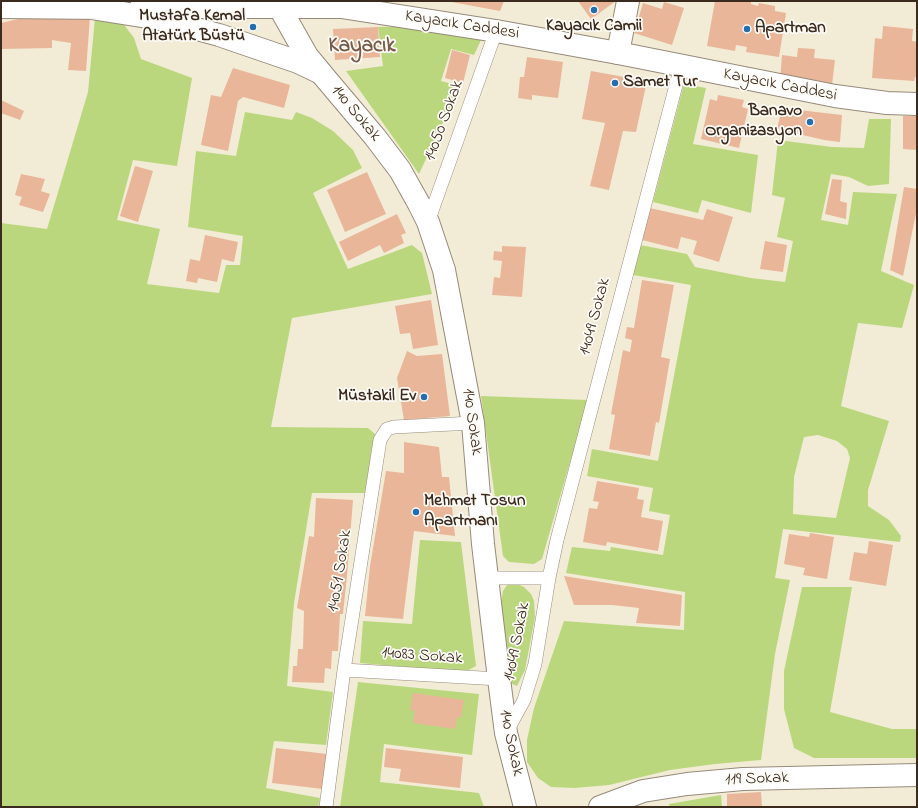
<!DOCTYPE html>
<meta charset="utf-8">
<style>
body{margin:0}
#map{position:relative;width:918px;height:808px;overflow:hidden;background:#f2ecd6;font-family:"Indie Flower",sans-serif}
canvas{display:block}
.frame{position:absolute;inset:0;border:2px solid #3b2a1e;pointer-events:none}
</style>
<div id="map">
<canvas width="918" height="808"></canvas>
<div class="frame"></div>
</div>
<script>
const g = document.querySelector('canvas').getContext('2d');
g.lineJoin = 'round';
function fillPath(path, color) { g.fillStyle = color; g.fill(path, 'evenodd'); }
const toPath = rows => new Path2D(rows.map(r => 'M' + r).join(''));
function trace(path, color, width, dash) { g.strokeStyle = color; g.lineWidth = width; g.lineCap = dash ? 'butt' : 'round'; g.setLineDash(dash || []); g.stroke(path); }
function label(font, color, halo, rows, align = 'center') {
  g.font = font + ' "Indie Flower",sans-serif'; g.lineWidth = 3.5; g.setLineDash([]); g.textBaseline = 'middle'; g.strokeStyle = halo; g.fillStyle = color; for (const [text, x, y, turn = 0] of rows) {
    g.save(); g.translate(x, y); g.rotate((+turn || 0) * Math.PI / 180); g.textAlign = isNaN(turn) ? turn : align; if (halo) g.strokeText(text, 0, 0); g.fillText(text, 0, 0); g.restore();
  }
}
fillPath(toPath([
 [95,18,122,22,134,38,141,59,192,78,177,166,133,160,117,220,160,229,147,284,219,293,226,265,240,265,243,236,188,227,196,151,236,156,245,112,292,120,296,112,312,118,333,131,353,150,362,168,313,193,348,269,412,245,422,253,432,294,292,318,271,427,368,428,375,434,365,493,312,493,294,603,287,686,333,692,326,745,274,741,266,788,320,798,318,807,1,807,1,223,47,229,88,92],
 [424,26,482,38,474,55,451,49,441,81,460,86,419,174,346,71,383,66,378,27],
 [684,84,706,88,693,144,758,155,751,213,702,200,698,213,653,202],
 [869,119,891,119,889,184,868,186,849,177,831,174,821,220,848,225,853,192,897,194,881,271,914,285,902,328,858,323,841,406,889,421,868,490,868,506,889,520,901,536,900,542,783,529,775,578,790,580,775,654,761,760,715,764,670,770,609,785,574,788,551,787,538,778,527,762,527,740,534,708,564,621,684,630,685,592,566,573,572,547,610,551,611,547,663,555,670,515,649,511,653,488,587,476,592,449,658,461,691,285,633,275,640,245,687,254,695,267,751,278,785,282,793,241,777,237,785,198,772,195,778,140,832,147,864,148],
 [818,435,837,441,847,449,850,458,836,518,793,514,794,477,804,437],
 [481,396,588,400,542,559,534,564,509,562,503,556],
 [420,540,461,542,476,666,465,672,360,663,363,621,412,624],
 [515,583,524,587,531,594,534,601,535,617,525,670,517,686,508,682,501,603,503,591,507,585],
 [802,587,852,587,830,712,892,729,917,729,917,758,814,758,794,748,784,709,784,671],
 [358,682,479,694,472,755,384,744,380,782,479,793,484,807,340,807],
 [721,795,722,807,670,807,669,804]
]), '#bad77d');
fillPath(toPath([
 [446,1,504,1,500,11],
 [578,1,616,1,591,19],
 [715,1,751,1,751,4,758,6,759,3,775,6,775,11,786,13,779,57,746,52,747,47,736,45,735,51,707,46],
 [664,2,684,8,672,45,634,33,643,3,662,9],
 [53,16,90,17,86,71,68,70,71,43,52,40,52,48,1,49,1,23,18,19],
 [883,26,913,29,912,41,917,42,917,77,915,77,914,81,872,78,875,38,882,39],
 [378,27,380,57,335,60,333,29],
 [798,48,815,49,814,58,835,60,832,85,780,81,782,55,797,57],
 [452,50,470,55,463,83,445,78],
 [527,57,563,62,558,98,532,95,532,100,518,98,520,77,524,77],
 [233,68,290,85,284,108,243,97,238,101,228,151,201,145,211,95,221,97],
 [591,71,647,81,636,132,623,131,609,190,590,186,605,123,582,119],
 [718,95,744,100,742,107,748,109,739,148,701,139,710,99,717,101],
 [1,100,24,111,20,120,1,113],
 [782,108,842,115,840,142,824,140,777,129],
 [903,116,917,116,917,150,903,149],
 [135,166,153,171,138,222,120,216],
 [367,172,386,214,345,232,327,190],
 [21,174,45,179,41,191,50,194,43,212,19,205,22,197,15,195],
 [832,179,842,180,840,201,847,203,846,219,825,214],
 [904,187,917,189,917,209,903,276,890,270],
 [650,208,703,220,707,209,733,217,719,262,693,254,697,241,681,237,678,249,642,240],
 [397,214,406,233,401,235,404,243,384,253,380,245,348,261,339,242],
 [205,235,238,242,234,262,222,259,217,282,198,278,197,283,186,281,190,259,200,261],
 [765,241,787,245,783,272,760,269],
 [502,246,526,247,522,297,492,295,494,277,500,278,502,261,493,260,494,251,502,252],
 [642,280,674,285,661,357,670,359,659,423,656,422,650,456,609,449,615,415,611,414,623,350,630,352,632,340,625,338,627,327,634,328],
 [431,300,438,345,413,349,410,333,400,334,395,306],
 [407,351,417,356,442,354,450,416,404,420,397,378],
 [404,442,439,447,442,477,449,477,455,536,414,531,403,619,365,616,370,566,386,471,404,473],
 [597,481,639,488,637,499,644,500,641,517,663,521,658,551,607,542,606,546,583,542,589,508,597,509,599,502,593,501],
 [316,498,353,500,347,576,343,614,340,614,338,651,332,651,331,669,325,668,324,683,292,682,293,666,297,666,298,649,303,649,304,611,297,608,309,536,314,537],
 [810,533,834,537,827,579,803,575,805,568,784,564,789,534,809,537],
 [869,541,893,545,886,586,849,580,854,552,867,554],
 [564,576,682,595,680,626,636,623,639,608,612,605,574,605],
 [413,693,464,700,461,718,457,717,455,729,413,723,415,711,410,710],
 [276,748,327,754,323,789,272,783],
 [386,748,463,757,460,788,399,781,401,769,384,767],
 [761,792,762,807,727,807,727,794]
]), '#e9b699');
const lane = toPath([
 [428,222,496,31],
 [487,578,549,578],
 [344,670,499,679],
 [506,733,524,700,535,664,549,578,557,540,681,66],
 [326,807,344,670,380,440,387,429,394,427,473,423]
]);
const street = toPath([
 [276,1,307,56,321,73],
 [618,53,628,1],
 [600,807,643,791,687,784,743,779,917,775]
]);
const secondary = toPath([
 [1,7,106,8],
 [141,7,341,7,496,31,618,53,835,96,887,103,917,104],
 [91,8,160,19,219,35,298,62,321,73,375,137,400,170,419,204,428,222,444,270,473,423,483,544,499,679,506,733,525,807]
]);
trace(lane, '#968b7a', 14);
trace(street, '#968b7a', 24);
trace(secondary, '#968b7a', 24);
trace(lane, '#fff', 13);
trace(street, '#fff', 22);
trace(secondary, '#fff', 22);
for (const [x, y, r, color] of [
 [594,10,4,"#1f6fb2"],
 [253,27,4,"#1f6fb2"],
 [747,29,4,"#1f6fb2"],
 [615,83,4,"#1f6fb2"],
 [810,122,4,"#1f6fb2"],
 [424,397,4,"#1f6fb2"],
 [416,512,4,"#1f6fb2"]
]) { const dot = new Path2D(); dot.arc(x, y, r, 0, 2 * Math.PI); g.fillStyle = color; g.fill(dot); trace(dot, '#fdfcf7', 1.5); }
label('bold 17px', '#3b2a1e', '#fdfcf7', [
 ["Mustafa Kemal",245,17],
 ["Atatürk Büstü",245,37],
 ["Kayacık Camii",594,27,"center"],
 ["Apartman",755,29,"left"],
 ["Samet Tur",623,83,"left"],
 ["Banavo",802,112],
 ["Organizasyon",802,132],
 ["Müstakil Ev",416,397],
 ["Mehmet Tosun",424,502,"left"],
 ["Apartmanı",424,522,"left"]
], 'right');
label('17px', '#3b2a1e', '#fdfcf7', [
 ["Kayacık Caddesi",462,26,9],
 ["Kayacık Caddesi",780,86,11],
 ["140 Sokak",355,114,50],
 ["14050 Sokak",445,121,-70],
 ["14049 Sokak",596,317,-75],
 ["140 Sokak",471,422,82],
 ["14051 Sokak",341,571,-81],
 ["14049 Sokak",518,642,-79],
 ["14083 Sokak",422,657,4],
 ["140 Sokak",510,743,78],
 ["119 Sokak",757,780,-2]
]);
label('bold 21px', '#785b49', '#fdfcf7', [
 ["Kayacık",362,48]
]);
</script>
